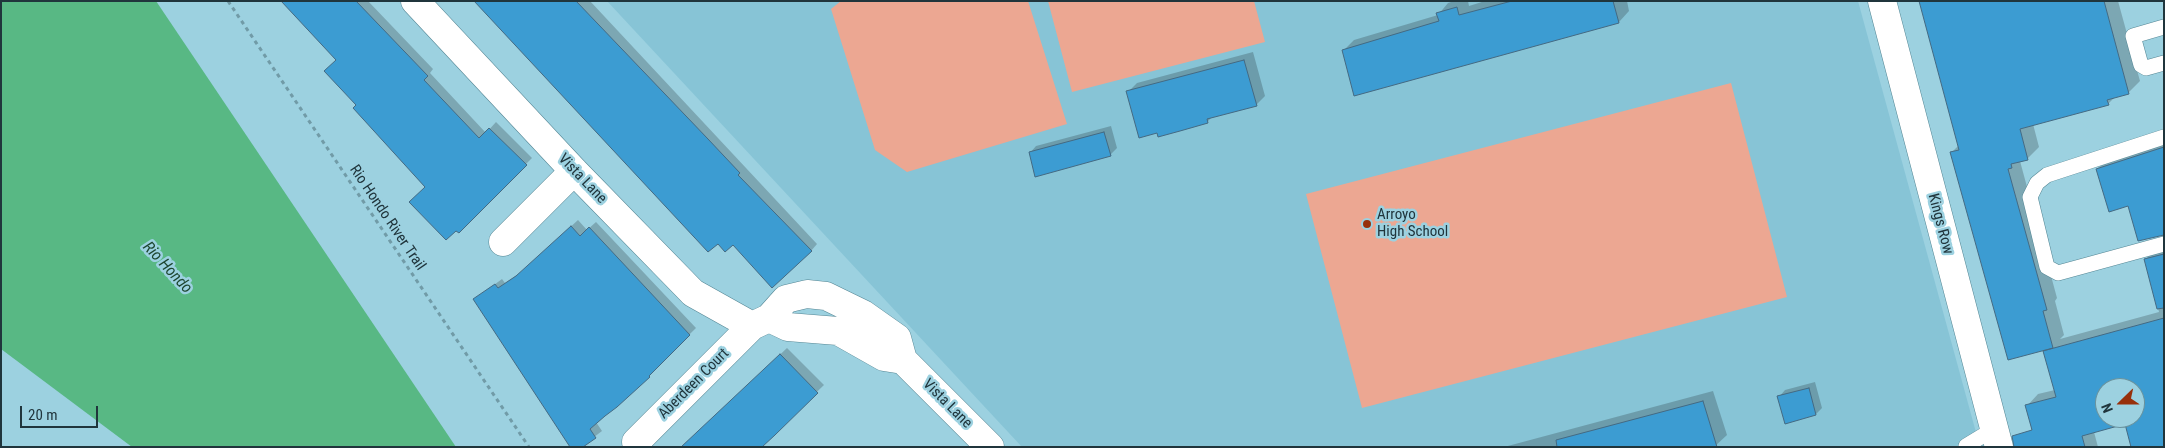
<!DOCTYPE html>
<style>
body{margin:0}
#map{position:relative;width:2165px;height:448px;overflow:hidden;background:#9cd1e0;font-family:"Roboto Condensed",sans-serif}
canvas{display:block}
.frame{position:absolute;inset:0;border:2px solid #20353c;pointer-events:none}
.north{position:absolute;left:2095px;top:378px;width:50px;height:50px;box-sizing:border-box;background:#9cd1e0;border:1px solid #6a939e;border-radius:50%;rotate:248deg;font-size:14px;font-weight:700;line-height:20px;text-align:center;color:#20353c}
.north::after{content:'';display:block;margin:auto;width:18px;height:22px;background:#97300b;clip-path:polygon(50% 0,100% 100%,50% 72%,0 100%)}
.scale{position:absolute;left:20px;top:406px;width:78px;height:22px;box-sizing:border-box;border:2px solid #20353c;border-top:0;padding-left:6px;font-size:15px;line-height:18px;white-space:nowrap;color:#20353c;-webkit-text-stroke:4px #9cd1e0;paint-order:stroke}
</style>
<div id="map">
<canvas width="2165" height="448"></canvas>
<div class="frame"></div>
<div class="north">N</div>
<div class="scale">20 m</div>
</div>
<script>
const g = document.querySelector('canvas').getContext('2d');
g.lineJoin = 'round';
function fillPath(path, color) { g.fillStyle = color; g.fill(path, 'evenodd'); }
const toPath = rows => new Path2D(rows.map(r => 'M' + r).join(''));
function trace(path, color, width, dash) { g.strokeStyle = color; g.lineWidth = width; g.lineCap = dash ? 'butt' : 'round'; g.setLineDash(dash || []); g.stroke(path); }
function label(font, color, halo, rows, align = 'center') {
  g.font = font + ' "Roboto Condensed",sans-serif'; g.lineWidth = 5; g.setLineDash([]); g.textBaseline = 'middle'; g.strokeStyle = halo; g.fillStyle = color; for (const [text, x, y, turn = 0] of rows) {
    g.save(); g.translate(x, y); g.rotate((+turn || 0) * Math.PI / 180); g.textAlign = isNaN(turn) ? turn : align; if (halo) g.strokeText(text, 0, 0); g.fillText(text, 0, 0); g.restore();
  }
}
fillPath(toPath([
 [607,1,1858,1,1980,447,1022,447]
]), '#87c4d6');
fillPath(toPath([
 [841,1,1028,1,1067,124,907,172,875,150,831,9],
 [1048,1,1254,1,1265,42,1072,92],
 [1731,83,1787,297,1362,408,1306,194]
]), '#eca792');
fillPath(toPath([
 [1,1,156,1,456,447,132,447,1,349]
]), '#58b884');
fillPath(toPath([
 [282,1,368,1,433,69,430,73,486,133,496,122,532,158,459,231,426,187,358,105,338,60],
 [477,1,590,1,817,244,811,251,718,242],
 [1454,1,1468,1,1469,6,1485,1,1627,1,1629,11,1619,22,1355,94,1343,51,1354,40,1438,15,1448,3],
 [1920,1,2118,1,2140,81,2128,93,2116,96,2108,104,2033,124,2039,147,2027,159,2020,161,2057,298,2055,301,2064,335,2060,339,2159,312,2145,260,2156,248,2164,246,2164,447,2126,423,2094,432,2098,447,2035,447,2027,406,2038,394,2055,390,2045,352,2049,348,1952,152,1959,145],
 [2105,388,2135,388,2135,418,2105,418],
 [1253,52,1265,96,1256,105,1213,116,1207,122,1128,92,1137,83],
 [1111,126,1117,148,1110,155,1030,153,1036,146],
 [2164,140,2164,234,2129,205,2097,169,2109,158],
 [578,220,587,230,596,222,696,328,617,406,596,422,602,431,581,447,475,299,502,279,505,283,524,270],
 [787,348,824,385,760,447,683,447],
 [1815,382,1822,408,1816,414,1779,397,1785,390],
 [1713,391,1727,435,1714,447,1504,447]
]), '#0003');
const building = toPath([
 [281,1,356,1,428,76,424,80,479,138,489,128,527,165,459,233,456,231,446,240,409,202,425,187,353,108,356,105,324,71,336,60,281,1],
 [474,1,576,1,708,139,740,173,738,175,812,251,772,288,733,245,725,252,718,244,708,252,474,1],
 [1512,1,1613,1,1619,23,1354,96,1342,50,1439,21,1436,13,1457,7,1459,15,1512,1],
 [1919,1,2104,1,2129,94,2107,100,2109,105,2020,129,2028,160,2011,164,2012,168,2008,169,2047,310,2043,311,2053,348,2008,360,1950,152,1959,150,1919,1],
 [1244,60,1257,106,1207,119,1208,123,1180,131,1158,137,1157,133,1139,138,1126,91,1244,60],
 [1104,132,1111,156,1035,177,1029,152,1104,132],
 [2164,147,2164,235,2138,241,2128,206,2109,212,2096,169,2164,147],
 [571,226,580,236,589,227,690,335,649,376,650,377,617,407,605,416,590,429,596,438,583,447,570,447,473,299,495,284,498,288,516,276,571,226],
 [2164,254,2164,308,2157,309,2144,259,2164,254],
 [2164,318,2164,447,2131,447,2125,424,2082,436,2085,447,2014,447,2012,436,2032,430,2025,405,2056,397,2043,351,2164,318],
 [2105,388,2135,388,2135,418,2105,418,2105,388],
 [780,354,818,393,775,435,762,447,681,447,780,354],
 [1809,388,1816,415,1785,424,1777,396,1809,388],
 [1703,401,1717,447,1557,447,1556,440,1703,401]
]);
fillPath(building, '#3c9cd2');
trace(building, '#446a83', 1);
const lane = toPath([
 [2164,27,2133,36,2141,65,2146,68,2164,63],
 [2164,137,2047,175,2037,183,2030,197,2047,267,2058,273,2164,244],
 [1966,446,1994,429]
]);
const street = toPath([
 [415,1,574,171,693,293,752,326,769,318,786,299,807,294,826,296,863,314,897,338,903,360,990,447],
 [1882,1,1999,447],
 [503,242,574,171],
 [769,318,788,327,838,331,884,357,903,360],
 [636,442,752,326]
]);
trace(lane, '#548694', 16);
trace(street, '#548694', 29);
trace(toPath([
 [228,1,529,447]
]), '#719ba7', 3, [4, 4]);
trace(lane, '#fff', 15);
trace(street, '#fff', 28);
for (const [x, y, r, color] of [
 [1367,224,5,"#97300b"]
]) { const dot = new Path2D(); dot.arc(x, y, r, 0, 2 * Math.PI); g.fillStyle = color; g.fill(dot); trace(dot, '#9cd1e0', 2); }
label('15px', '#20353c', '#9cd1e0', [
 ["Vista Lane",582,179,46],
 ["Rio Hondo River Trail",387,218,56],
 ["Kings Row",1940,224,75],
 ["Aberdeen Court",694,384,-45],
 ["Vista Lane",947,404,45]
]);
label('15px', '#20353c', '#9cd1e0', [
 ["Arroyo",1377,215],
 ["High School",1377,232]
], 'left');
label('italic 16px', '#1e4630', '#9cd1e0', [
 ["Rio Hondo",167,268,47]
]);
</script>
